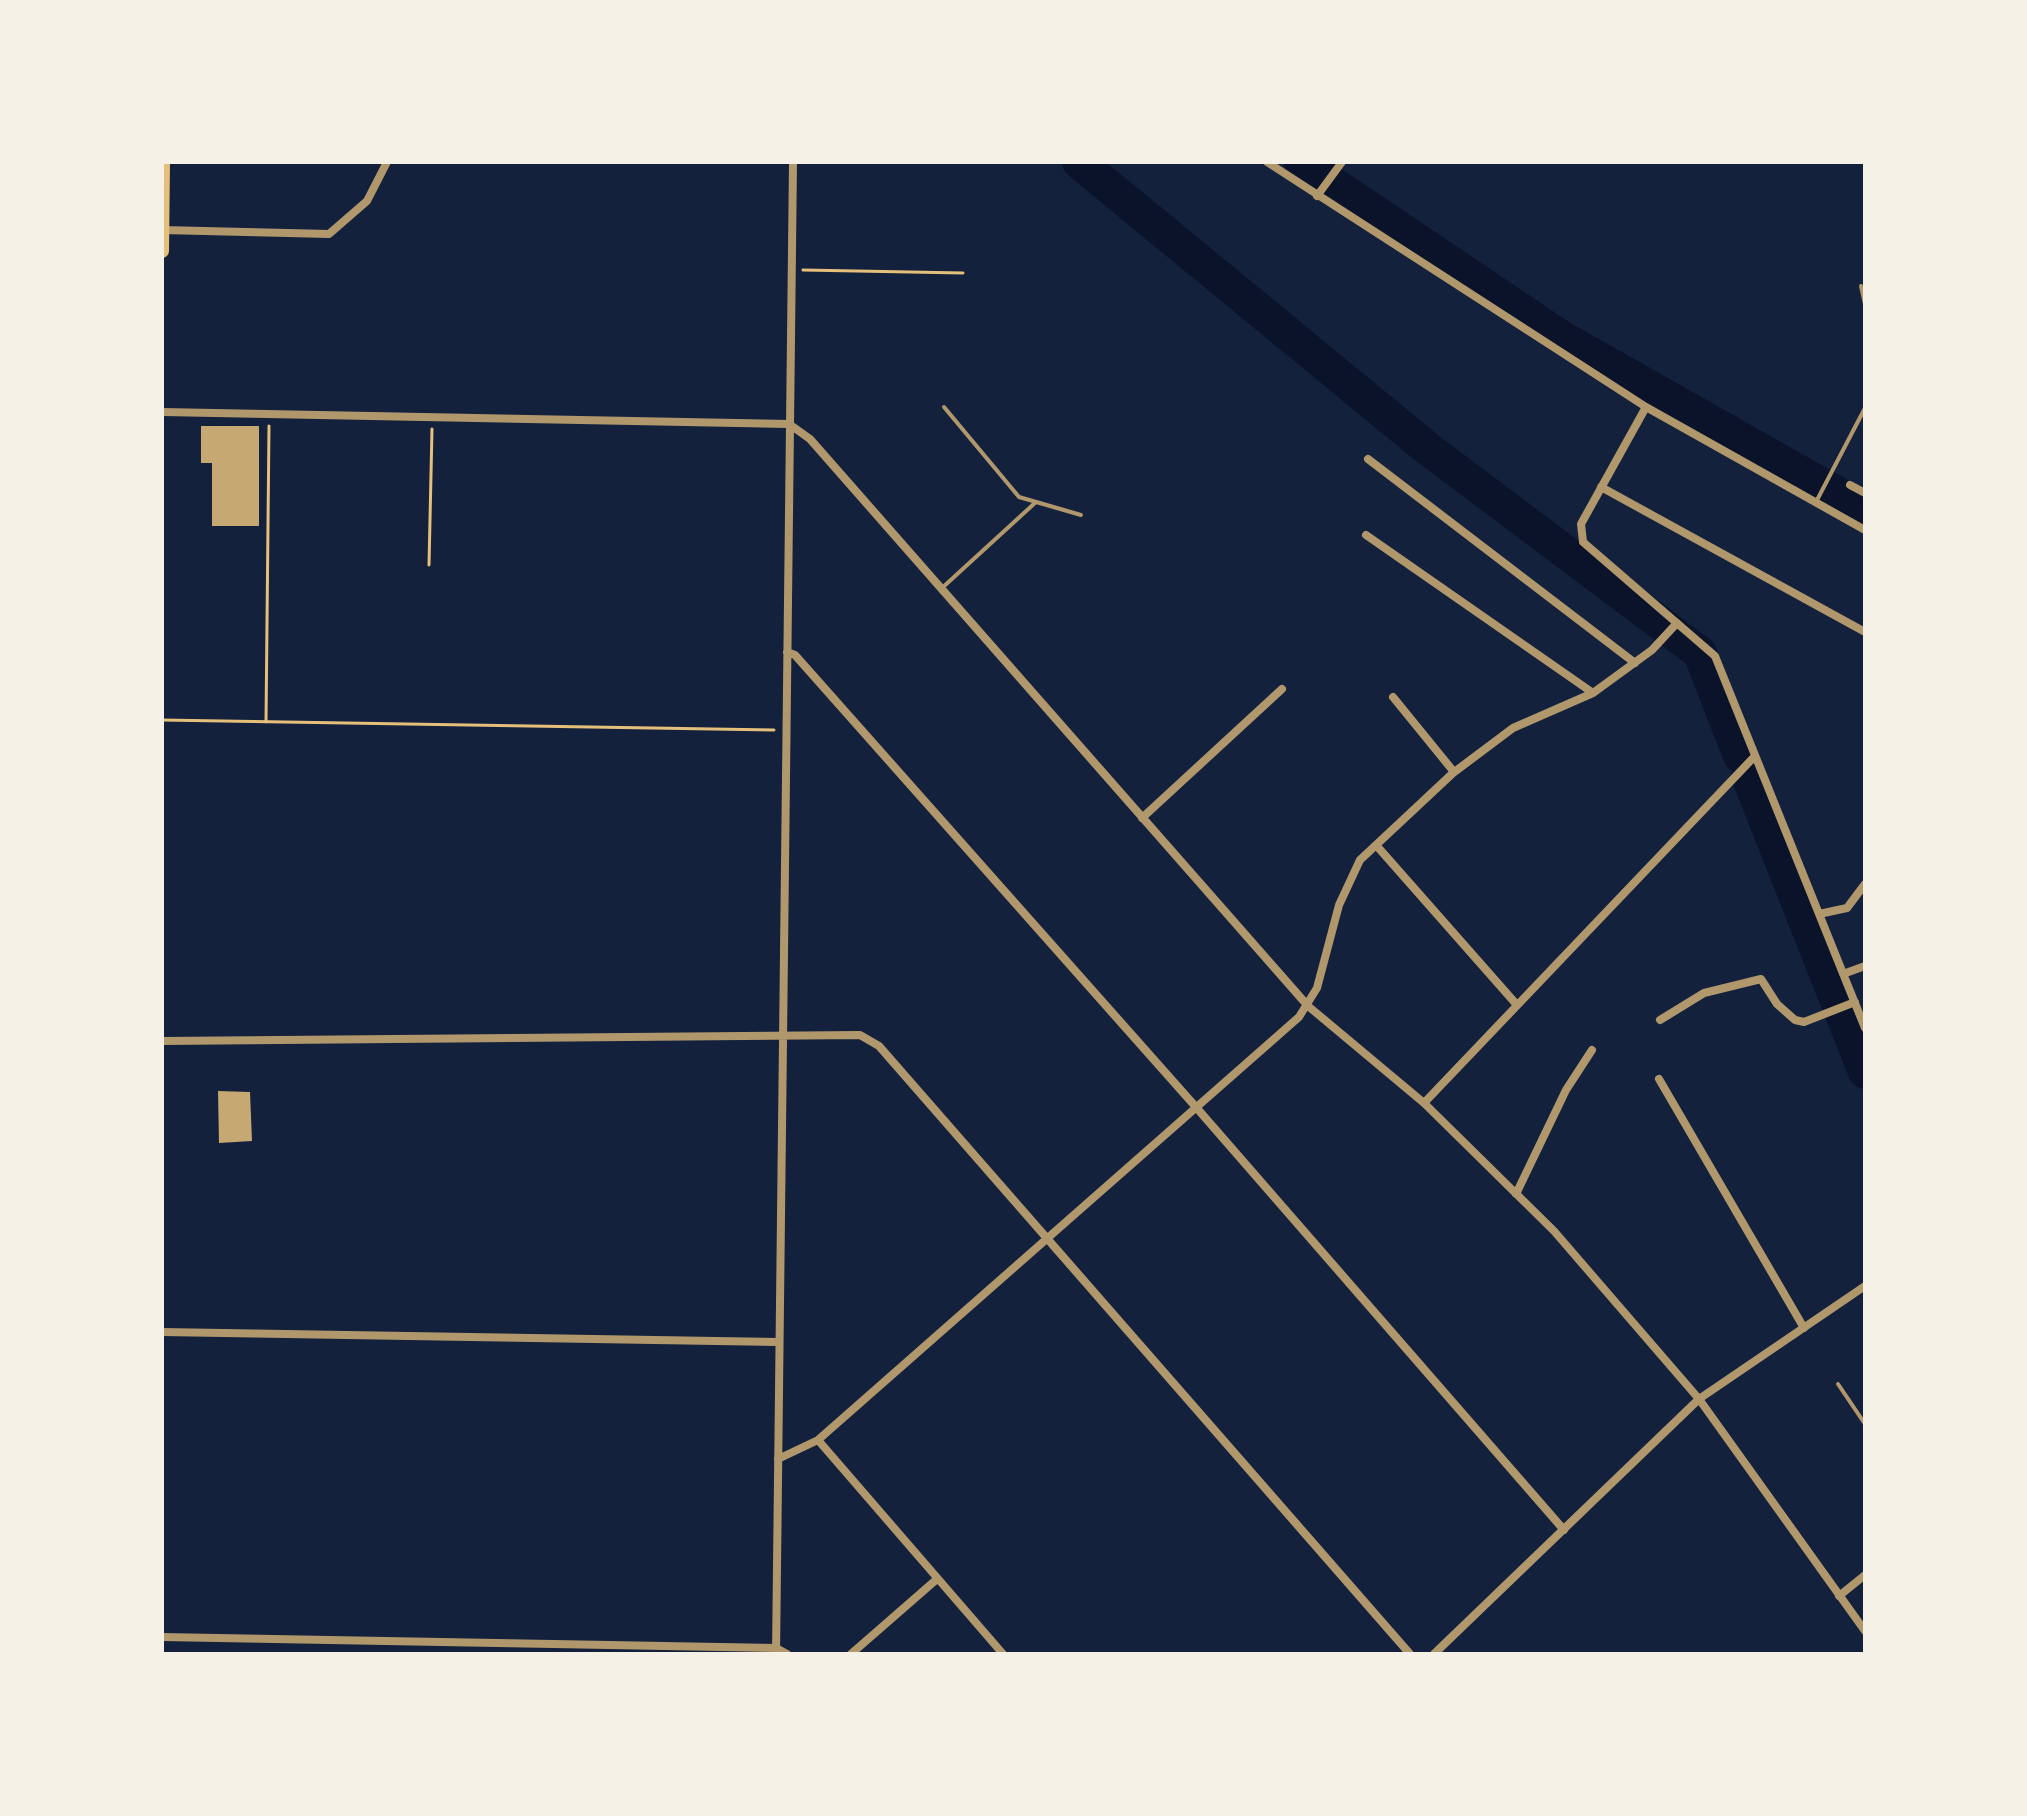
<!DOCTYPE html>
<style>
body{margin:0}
#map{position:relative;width:2027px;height:1816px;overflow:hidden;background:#14213d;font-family:"Playfair Display",serif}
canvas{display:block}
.frame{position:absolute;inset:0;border:164px solid #f6f1e7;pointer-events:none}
</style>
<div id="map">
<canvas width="2027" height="1816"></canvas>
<div class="frame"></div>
</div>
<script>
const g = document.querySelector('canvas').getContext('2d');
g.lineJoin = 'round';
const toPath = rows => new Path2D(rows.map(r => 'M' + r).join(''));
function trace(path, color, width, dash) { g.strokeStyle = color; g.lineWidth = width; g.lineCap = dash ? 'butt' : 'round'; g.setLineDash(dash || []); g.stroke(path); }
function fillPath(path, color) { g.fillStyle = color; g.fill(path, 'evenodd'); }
trace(toPath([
 [1079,162,1427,448,1700,653,1740,756],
 [1301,162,1561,337,1865,509],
 [1748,776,1865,1072]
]), '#0b132b', 34);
fillPath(toPath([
 [201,426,259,426,259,526,212,526,212,463,201,463],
 [218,1091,250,1092,252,1141,219,1143]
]), '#c6a872');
trace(toPath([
 [803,270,963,273],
 [429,565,432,429],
 [162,720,774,730],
 [266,722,269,426]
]), '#e5c07b', 3);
trace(toPath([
 [1861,286,1865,304],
 [944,407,1019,497,1081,515],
 [1816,502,1865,408],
 [942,588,1036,502],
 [1838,1384,1865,1424]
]), '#b1986c', 4);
trace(toPath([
 [1267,162,1646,407,1865,530],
 [1317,196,1342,162],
 [162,230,329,234,367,201,387,162],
 [1646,407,1581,524,1583,542,1715,656,1865,1028],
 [162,412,789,424,810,439,1308,1006,1424,1103,1554,1231,1699,1399,1865,1631],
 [1368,459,1635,663],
 [1850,485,1865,493],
 [1601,487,1865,632],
 [1366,535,1593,693],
 [787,652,795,655,1195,1106,1564,1530],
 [1393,697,1454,772],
 [1142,818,1282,689],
 [1376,845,1517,1005],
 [1819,914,1847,908,1865,884],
 [1843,974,1865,966],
 [1660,1020,1704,993,1761,979,1777,1004,1795,1020,1804,1022,1855,1002],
 [162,1041,860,1035,879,1046,1410,1654],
 [1659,1079,1804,1328],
 [1424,1103,1755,756],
 [1516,1194,1566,1090,1592,1050],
 [162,1332,778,1342],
 [818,1440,1003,1654],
 [778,1459,818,1440,1299,1017,1317,988,1339,905,1360,860,1453,773,1513,728,1593,693,1652,650,1677,623],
 [1839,1596,1865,1575],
 [162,1637,776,1648,787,1654],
 [776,1654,793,162],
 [851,1654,937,1579],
 [1434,1654,1699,1399,1865,1286]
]), '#b1986c', 8);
trace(toPath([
 [162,251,163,162]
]), '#e5c07b', 14);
</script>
